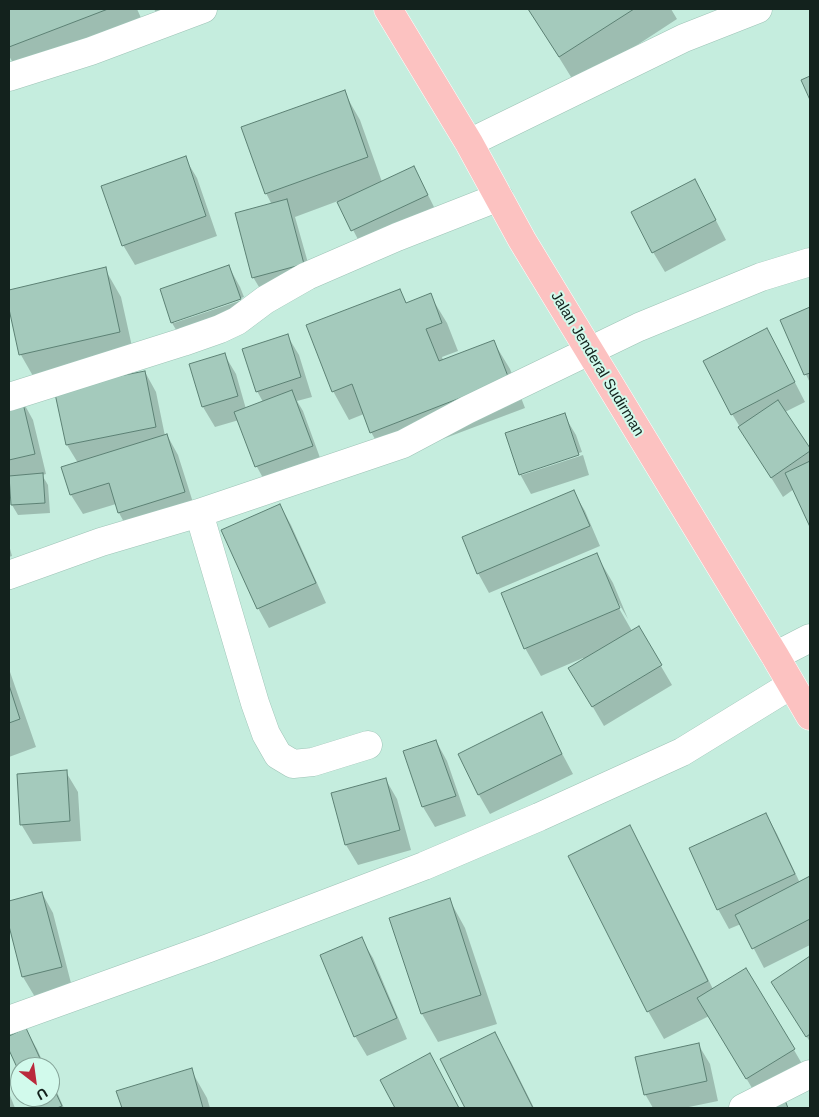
<!DOCTYPE html>
<style>
body{margin:0}
#map{position:relative;width:819px;height:1117px;overflow:hidden;background:#c5edde;font-family:Arial,sans-serif}
canvas{display:block}
.frame{position:absolute;inset:0;border:10px solid #13221d;pointer-events:none}
.north{position:absolute;left:10px;top:1057px;width:50px;height:50px;box-sizing:border-box;background:#d2faec;border:1px solid #86a499;border-radius:50%;rotate:150deg;font-size:14px;font-weight:700;line-height:20px;text-align:center;color:#13221d}
.north::after{content:'';display:block;margin:auto;width:18px;height:22px;background:#ba293c;clip-path:polygon(50% 0,100% 100%,50% 72%,0 100%)}
</style>
<div id="map">
<canvas width="819" height="1117"></canvas>
<div class="frame"></div>
<div class="north">U</div>
</div>
<script>
const g = document.querySelector('canvas').getContext('2d');
g.lineJoin = 'round';
function fillPath(path, color) { g.fillStyle = color; g.fill(path, 'evenodd'); }
const toPath = rows => new Path2D(rows.map(r => 'M' + r).join(''));
function trace(path, color, width, dash) { g.strokeStyle = color; g.lineWidth = width; g.lineCap = dash ? 'butt' : 'round'; g.setLineDash(dash || []); g.stroke(path); }
function label(font, color, halo, rows, align = 'center') {
  g.font = font + ' Arial,sans-serif'; g.lineWidth = 4; g.setLineDash([]); g.textBaseline = 'middle'; g.strokeStyle = halo; g.fillStyle = color; for (const [text, x, y, turn = 0] of rows) {
    g.save(); g.translate(x, y); g.rotate((+turn || 0) * Math.PI / 180); g.textAlign = isNaN(turn) ? turn : align; if (halo) g.strokeText(text, 0, 0); g.fillText(text, 0, 0); g.restore();
  }
}
fillPath(toPath([
 [9,9,137,9,142,20,16,68,9,56],
 [154,9,190,9,161,21],
 [529,9,671,9,677,19,576,85],
 [344,92,360,120,382,182,414,167,438,215,364,251,338,201,295,217,314,284,265,297,253,277,272,205,266,193],
 [185,158,197,178,217,236,135,265,123,245],
 [706,201,726,240,665,272,653,252],
 [229,267,240,287,244,297,174,321,174,323,245,299,184,343,172,323,161,290],
 [105,269,121,297,135,360,37,383,21,355,9,304,9,291],
 [400,291,407,304,430,295,447,323,458,351,442,357,443,360,493,341,510,369,525,408,387,460,371,432,364,414,349,420,333,391],
 [810,308,810,383,781,321],
 [287,335,299,355,312,397,297,401,303,411,323,466,268,487,257,467,239,420,215,427,203,407,190,365,224,354,236,374,246,409,263,402,257,391],
 [778,349,805,402,785,412,810,451,810,525,794,489,783,497,732,414],
 [145,372,156,392,165,436,167,435,178,455,196,512,130,533,119,513,116,504,83,514,71,495,78,463,67,445,56,390],
 [22,400,33,420,46,474,42,475,48,485,50,513,18,515,12,505,10,481,9,478,9,403],
 [564,415,576,435,582,452,522,472,522,475,583,455,589,475,531,494,520,474],
 [573,491,585,511,600,546,489,593,478,573],
 [280,505,291,525,326,603,269,628,258,608],
 [9,545,12,556,9,557],
 [596,554,613,583,628,619,618,602,616,603,632,631,638,627,672,685,604,726,570,668,584,660,583,658,541,676,525,648],
 [9,669,36,747,9,757],
 [541,714,573,774,490,814,479,795],
 [436,741,447,761,466,816,435,827,423,807,404,752],
 [66,772,78,792,81,841,33,844,21,824],
 [386,780,397,799,411,850,358,865,346,845,333,794],
 [766,814,777,834,800,883,810,878,810,945,764,968,741,924,729,929,718,909],
 [629,826,645,854,713,989,794,1050,805,1069,758,1098,709,1016,664,1039,648,1011],
 [42,893,53,913,72,987,35,997,23,977,9,921,9,902],
 [449,899,465,928,497,1024,438,1042,422,1014,391,918],
 [361,939,373,958,407,1039,367,1056,355,1036],
 [810,958,810,1042,773,982],
 [26,1030,37,1049,45,1067,20,1067,20,1071,9,1047,9,1037],
 [494,1034,511,1062,534,1108,466,1108,442,1060],
 [698,1044,710,1064,718,1101,684,1108,653,1108,645,1094],
 [191,1070,207,1098,210,1108,123,1108,118,1092],
 [50,1077,64,1108,37,1108,32,1097,50,1097],
 [382,1081,445,1083,459,1108,396,1108],
 [9,1093,15,1108,9,1108]
]), '#0003');
const building = toPath([
 [9,9,108,9,9,47,9,9],
 [528,9,634,9,559,57,528,9],
 [810,76,810,100,801,80,810,76],
 [345,90,368,157,265,194,241,127,345,90],
 [186,156,206,216,122,246,101,186,186,156],
 [414,166,428,195,351,231,337,202,414,166],
 [695,179,716,220,652,253,631,212,695,179],
 [287,199,304,264,252,278,235,213,287,199],
 [229,265,241,299,171,323,160,289,229,265],
 [106,267,120,332,19,355,9,309,9,290,106,267],
 [400,289,406,303,431,293,442,323,426,329,439,361,494,340,509,379,370,433,352,384,332,392,306,325,400,289],
 [810,307,810,373,804,375,780,320,810,307],
 [767,328,795,382,731,415,703,361,767,328],
 [288,334,301,377,256,392,242,349,288,334],
 [225,353,238,396,202,407,189,364,225,353],
 [145,371,156,427,66,445,54,389,145,371],
 [292,390,313,446,255,467,234,412,292,390],
 [22,399,35,454,9,460,9,402,22,399],
 [778,400,810,448,810,451,771,478,738,427,778,400],
 [565,413,579,455,519,475,505,433,565,413],
 [167,434,185,492,118,513,109,483,70,495,61,467,167,434],
 [810,461,810,527,785,473,810,461],
 [43,473,45,503,11,505,9,476,43,473],
 [574,490,590,526,477,574,462,537,574,490],
 [280,504,316,583,257,609,221,530,280,504],
 [597,553,620,608,524,649,501,593,597,553],
 [639,626,662,665,592,707,568,668,639,626],
 [9,685,20,719,9,723,9,685],
 [542,712,562,754,478,795,458,754,542,712],
 [436,740,456,796,422,807,403,751,436,740],
 [67,770,70,821,20,825,17,774,67,770],
 [386,778,400,830,345,845,331,793,386,778],
 [766,813,795,874,717,910,689,848,766,813],
 [630,825,708,981,647,1012,568,856,630,825],
 [810,876,810,919,752,949,735,915,810,876],
 [42,892,62,967,22,977,9,926,9,901,42,892],
 [450,898,481,995,421,1014,389,918,450,898],
 [362,937,397,1018,354,1037,320,955,362,937],
 [810,956,810,1034,806,1037,771,982,810,956],
 [746,968,795,1049,746,1079,697,998,746,968],
 [26,1028,44,1067,20,1067,20,1074,9,1050,9,1036,26,1028],
 [495,1032,533,1108,465,1108,440,1059,495,1032],
 [699,1043,707,1081,644,1095,635,1057,699,1043],
 [430,1053,459,1108,395,1108,380,1080,430,1053],
 [192,1068,203,1108,122,1108,116,1091,192,1068],
 [50,1080,62,1106,57,1108,36,1108,30,1097,50,1097,50,1080],
 [783,1095,788,1108,754,1108,783,1095]
]);
fillPath(building, '#a4cabc');
trace(building, '#5c8174', 1);
const minor = toPath([
 [9,77,91,51,203,9],
 [469,143,684,38,758,9],
 [9,397,183,342,220,329,237,321,265,300,307,276,397,237,499,197],
 [199,513,255,703,266,734,278,755,293,764,313,762,368,745],
 [9,575,101,542,199,513,403,444,467,410,639,327,761,277,810,262],
 [775,656,810,638],
 [9,1020,209,948,424,866,539,817,682,752,791,685],
 [743,1108,810,1074]
]);
const highway = toPath([
 [388,9,469,143,522,240,775,656,810,716]
]);
trace(minor, '#9dc3b6', 29);
trace(highway, '#fff', 29);
trace(minor, '#fff', 28);
trace(highway, '#fcc2c1', 28);
label('15px', '#13221d', '#d2faec', [
 ["Jalan Jenderal Sudirman",597,364,59]
]);
</script>
